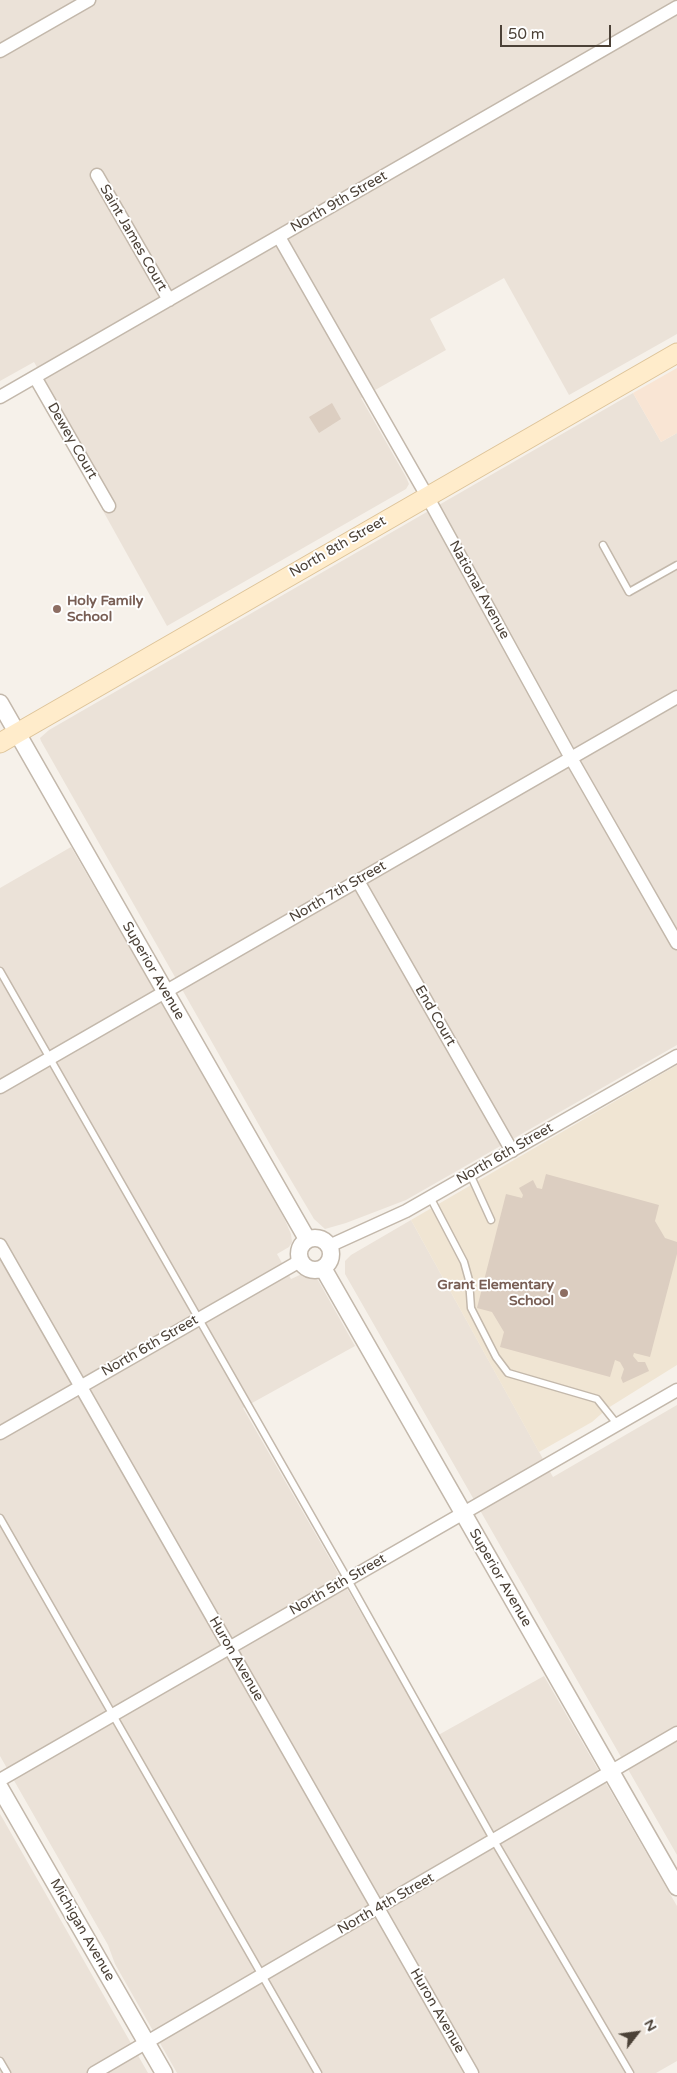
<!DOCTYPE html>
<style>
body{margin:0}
#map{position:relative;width:677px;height:2073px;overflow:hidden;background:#f6f1ea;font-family:"Varela Round",sans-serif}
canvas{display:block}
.north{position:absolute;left:612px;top:2008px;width:50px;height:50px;-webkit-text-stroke:4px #fff;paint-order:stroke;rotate:60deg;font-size:14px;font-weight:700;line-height:20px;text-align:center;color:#4b4137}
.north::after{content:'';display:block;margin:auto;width:18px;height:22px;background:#4b4137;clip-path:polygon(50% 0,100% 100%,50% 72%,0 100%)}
.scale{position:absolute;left:500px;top:25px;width:111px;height:22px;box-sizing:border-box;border:2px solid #4b4137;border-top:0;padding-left:6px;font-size:15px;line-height:18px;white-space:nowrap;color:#4b4137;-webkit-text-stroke:4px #fff;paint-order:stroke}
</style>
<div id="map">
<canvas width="677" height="2073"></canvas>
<div class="north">N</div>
<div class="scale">50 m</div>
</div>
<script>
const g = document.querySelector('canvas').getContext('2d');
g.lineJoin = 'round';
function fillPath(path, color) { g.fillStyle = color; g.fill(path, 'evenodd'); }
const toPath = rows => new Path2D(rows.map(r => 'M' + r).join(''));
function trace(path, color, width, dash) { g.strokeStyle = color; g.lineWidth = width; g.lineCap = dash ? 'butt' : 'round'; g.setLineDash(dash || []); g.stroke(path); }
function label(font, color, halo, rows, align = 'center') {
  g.font = font + ' "Varela Round",sans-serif'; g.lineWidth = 4; g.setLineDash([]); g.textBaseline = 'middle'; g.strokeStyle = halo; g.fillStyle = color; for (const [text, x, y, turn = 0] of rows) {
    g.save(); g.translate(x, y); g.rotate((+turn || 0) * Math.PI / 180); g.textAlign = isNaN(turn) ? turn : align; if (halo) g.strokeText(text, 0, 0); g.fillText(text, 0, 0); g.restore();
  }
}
fillPath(toPath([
 [0,0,677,0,677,334,569,395,504,278,430,319,446,350,361,398,406,477,409,484,406,489,167,626,102,509,114,502,34,362,0,381],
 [633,393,661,442,677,433,677,1045,406,1200,346,1223,325,1229,314,1219,276,1155,41,741,40,738,49,730],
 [71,847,204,1076,285,1220,291,1234,292,1242,289,1247,277,1254,291,1279,304,1273,313,1276,318,1280,355,1346,243,1408,433,1738,544,1676,677,1906,677,2061,656,2073,177,2073,115,1964,108,1945,0,1756,0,888],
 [411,1220,553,1477,677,1405,677,1855,345,1274,345,1261,351,1255],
 [0,1814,3,1819,148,2073,0,2073]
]), '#ebe2d8');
fillPath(toPath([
 [677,368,677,433,661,442,633,393]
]), '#f9e5d4');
fillPath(toPath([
 [677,1065,677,1365,608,1408,592,1422,539,1452,411,1220]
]), '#f0e5d3');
fillPath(toPath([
 [332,403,341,419,319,433,309,417],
 [546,1174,659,1205,655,1221,665,1238,677,1242,677,1254,650,1357,634,1353,633,1356,638,1362,645,1362,649,1371,623,1383,621,1378,624,1369,620,1362,615,1360,610,1377,500,1347,504,1332,492,1312,477,1308,506,1194,522,1198,523,1195,519,1188,533,1180,537,1188,542,1189]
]), '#dccec1');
const service = toPath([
 [603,545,629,592,677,565],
 [0,971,348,1580,493,1839,630,2073],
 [470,1174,491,1220],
 [430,1197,464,1262,469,1280,471,1308,496,1357,508,1373,597,1399,617,1424],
 [0,1518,318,2073],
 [0,2061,7,2073]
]);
const minor = toPath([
 [0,51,89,0],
 [97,175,169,300],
 [279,237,427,496,571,758,677,943],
 [35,377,109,506],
 [0,397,677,7],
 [358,881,512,1151],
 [0,1087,677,697],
 [0,1245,472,2073],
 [329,1246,406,1211,677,1056],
 [0,1433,300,1261],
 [0,1780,677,1390],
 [94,2073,677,1733]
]);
const tertiary = toPath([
 [0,703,307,1239],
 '299 1254a16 16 0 1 1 32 0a16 16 0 1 1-32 0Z',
 [323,1268,677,1887],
 [0,1788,164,2073]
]);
const secondary = toPath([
 [0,743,677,353]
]);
trace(service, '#c3b8ab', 9);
trace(minor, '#c3b8ab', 15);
trace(tertiary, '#c3b8ab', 19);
trace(secondary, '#ddc398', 21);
trace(service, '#fff', 6);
trace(minor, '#fff', 12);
trace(tertiary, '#fff', 16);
trace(secondary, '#ffeccb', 19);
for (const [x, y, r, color] of [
 [57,609,5,"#8d6e63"],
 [564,1293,5,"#8d6e63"]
]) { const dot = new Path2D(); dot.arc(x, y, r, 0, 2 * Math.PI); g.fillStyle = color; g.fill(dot); trace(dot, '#fff', 2); }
label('14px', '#4b4137', '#fff', [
 ["North 9th Street",339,202,-30],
 ["Saint James Court",133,238,60],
 ["Dewey Court",72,441,60],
 ["North 8th Street",338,547,-30],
 ["National Avenue",479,590,61],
 ["North 7th Street",338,892,-30],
 ["Superior Avenue",153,971,60],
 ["End Court",435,1016,60],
 ["North 6th Street",505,1154,-30],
 ["North 6th Street",150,1346,-30],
 ["Superior Avenue",500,1578,60],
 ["North 5th Street",338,1585,-30],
 ["Huron Avenue",236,1659,60],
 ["North 4th Street",386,1904,-30],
 ["Michigan Avenue",82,1930,60],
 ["Huron Avenue",437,2011,60]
]);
label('bold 14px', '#785e54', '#fff', [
 ["Holy Family",67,601],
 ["School",67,617],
 ["Grant Elementary",554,1285,"right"],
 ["School",554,1301,"right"]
], 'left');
</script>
